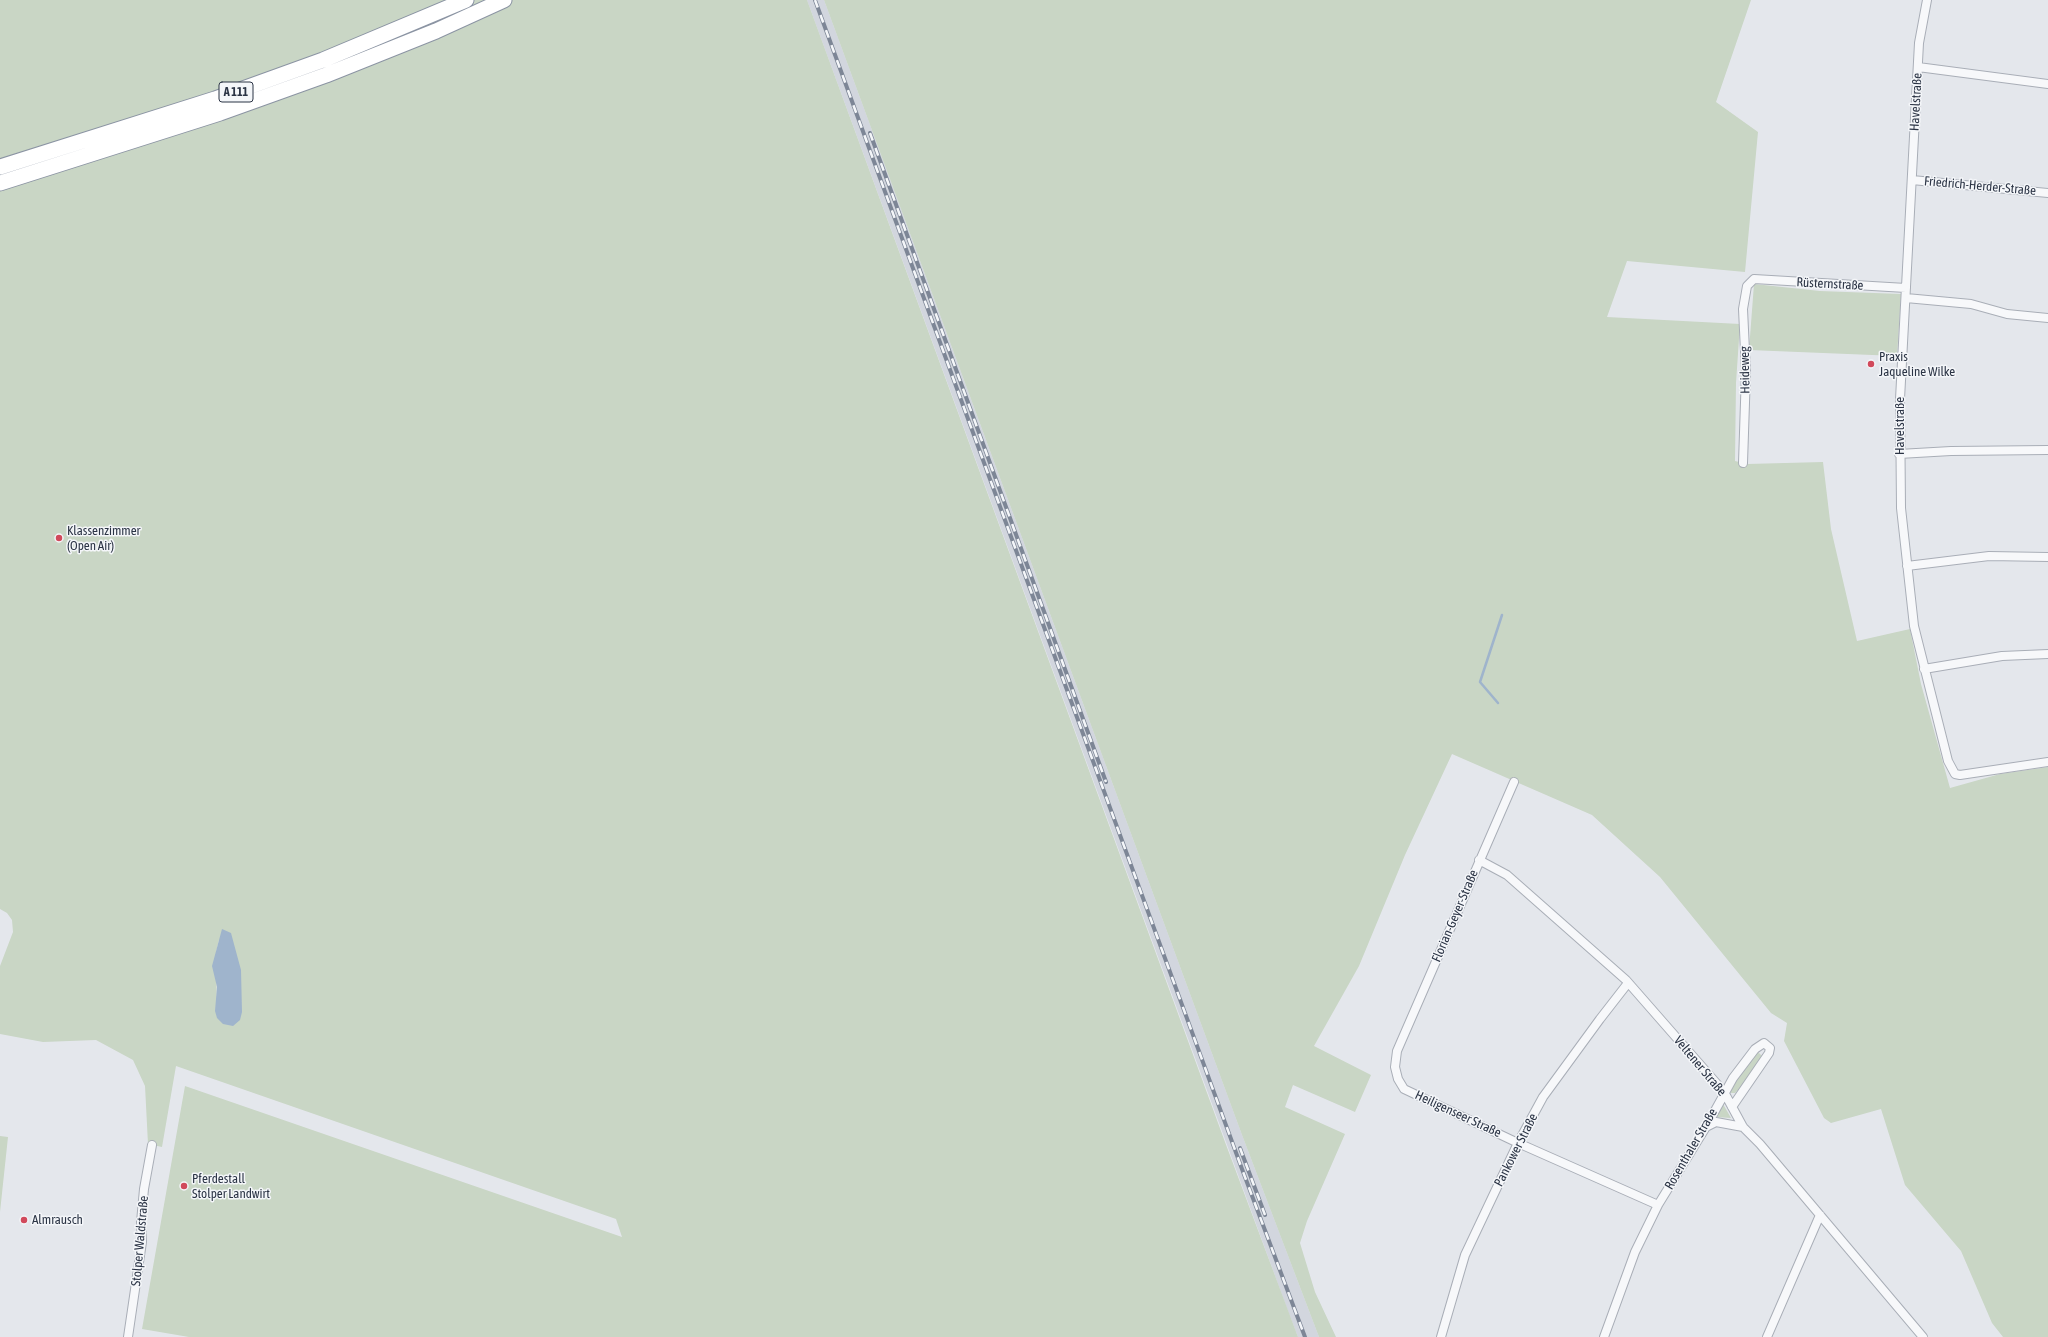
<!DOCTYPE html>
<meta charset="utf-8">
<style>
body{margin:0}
canvas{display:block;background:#e4e7ec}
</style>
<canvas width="2048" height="1337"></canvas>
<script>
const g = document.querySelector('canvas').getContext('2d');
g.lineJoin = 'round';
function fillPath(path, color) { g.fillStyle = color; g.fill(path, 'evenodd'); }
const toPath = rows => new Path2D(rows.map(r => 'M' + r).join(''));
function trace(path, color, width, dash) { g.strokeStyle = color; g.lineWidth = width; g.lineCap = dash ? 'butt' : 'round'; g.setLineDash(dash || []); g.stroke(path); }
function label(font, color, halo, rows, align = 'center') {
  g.font = font + ' "Asap Condensed",sans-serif'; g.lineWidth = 3; g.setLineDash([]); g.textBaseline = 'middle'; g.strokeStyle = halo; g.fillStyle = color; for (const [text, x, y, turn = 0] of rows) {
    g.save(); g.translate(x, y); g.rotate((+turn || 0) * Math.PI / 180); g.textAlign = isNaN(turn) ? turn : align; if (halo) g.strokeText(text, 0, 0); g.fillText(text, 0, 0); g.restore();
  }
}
fillPath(toPath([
 [807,0,824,0,1242,1135,1319,1337,1298,1337,1288,1311]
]), '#d2d6de');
fillPath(toPath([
 [0,0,807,0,1225,1142,1298,1337,189,1337,142,1329,185,1086,622,1237,616,1219,176,1066,162,1147,148,1144,145,1086,133,1060,96,1040,43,1042,0,1034,0,966,13,932,12,920,7,913,0,909],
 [219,940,217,1018,216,952],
 [824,0,1751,0,1716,102,1758,132,1745,272,1627,261,1607,317,1740,324,1736,383,1735,461,1747,464,1823,462,1831,529,1857,641,1910,629,1921,684,1950,788,2000,774,2048,767,2048,1337,2003,1337,1992,1323,1961,1251,1905,1185,1881,1109,1831,1123,1824,1118,1784,1041,1787,1023,1771,1013,1660,877,1592,815,1452,754,1405,855,1359,966,1314,1046,1371,1075,1355,1112,1293,1085,1285,1107,1345,1134,1307,1221,1300,1243,1315,1292,1336,1337,1319,1337,1242,1135],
 [1754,284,1820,291,1901,294,1897,356,1749,350],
 [1758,1052,1762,1056,1760,1062,1741,1087,1735,1093,1731,1093,1729,1089,1754,1053],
 [1723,1104,1731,1118,1716,1117],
 [0,1136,8,1137,0,1212]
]), '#c9d6c5');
fillPath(toPath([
 [222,929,231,933,241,970,242,1012,240,1020,233,1026,223,1024,217,1018,215,1011,217,987,212,966]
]), '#9fb4cc');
trace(toPath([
 [1498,703,1480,682,1502,615]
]), '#9fb4cc', 2.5);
const minor = toPath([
 [1927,0,1919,43,1900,399,1901,508,1914,626,1948,761,1955,774,1960,775,2048,762],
 [1918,67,2048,84],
 [1912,180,2048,193],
 [1906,298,1971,304,2007,314,2048,318],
 [1899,454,1951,451,2048,450],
 [1743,463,1746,372,1743,309,1747,286,1754,279,1906,288],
 [1907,566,1989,556,2048,557],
 [1924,669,2002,656,2048,654],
 [1514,782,1397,1051,1395,1067,1398,1079,1404,1089,1518,1143,1658,1205],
 [1479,860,1507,875,1626,980,1724,1092,1743,1127,1760,1144,1923,1337],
 [1706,1127,1716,1122,1743,1127],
 [128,1337,142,1242,141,1222,144,1189,152,1145],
 [1441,1337,1465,1255,1518,1143,1543,1097,1600,1019,1628,983],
 [1604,1337,1635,1252,1658,1205,1706,1127,1733,1078,1755,1049,1764,1043,1770,1048,1769,1053,1732,1107],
 [1767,1337,1820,1215]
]);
const motorway = toPath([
 [0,167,215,99,323,60,466,0],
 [0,183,220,113,326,75,436,31,504,0]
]);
trace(minor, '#a9aeb7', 10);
trace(motorway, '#8b94a3', 17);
trace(minor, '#f7f8fa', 8);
trace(motorway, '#fff', 15);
const rail = toPath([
 [815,0,1242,1169,1305,1337],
 [870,133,1106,782],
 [1240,1148,1265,1215]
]);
trace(rail, '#7d8696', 4);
trace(rail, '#f4f6f9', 2.5, [8]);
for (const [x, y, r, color] of [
 [1871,364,4,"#d1495b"],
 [59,538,4,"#d1495b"],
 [184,1186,4,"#d1495b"],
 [24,1220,4,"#d1495b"]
]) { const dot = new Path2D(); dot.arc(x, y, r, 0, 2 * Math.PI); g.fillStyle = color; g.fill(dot); trace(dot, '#f4f6f9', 1.5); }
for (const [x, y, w] of [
 [236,92,34]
]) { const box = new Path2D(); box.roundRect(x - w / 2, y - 10, w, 20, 3); g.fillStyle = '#f4f6f9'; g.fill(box); trace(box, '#2b3445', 1); }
label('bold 12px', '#2b3445', null, [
 ["A 111",236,92]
]);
label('13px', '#2b3445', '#f4f6f9', [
 ["Havelstraße",1916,102,-87],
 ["Friedrich-Herder-Straße",1980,186,5],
 ["Rüsternstraße",1830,284,3],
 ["Heideweg",1745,370,-91],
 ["Havelstraße",1900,426,-90],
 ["Florian-Geyer-Straße",1455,916,-67],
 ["Veltener Straße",1700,1066,50],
 ["Heiligenseer Straße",1458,1114,25],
 ["Rosenthaler Straße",1691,1149,-60],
 ["Pankower Straße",1516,1150,-63],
 ["Stolper Waldstraße",140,1241,-85]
]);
label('13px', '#2b3445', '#f4f6f9', [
 ["Praxis",1879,357],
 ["Jaqueline Wilke",1879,372],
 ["Klassenzimmer",67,531],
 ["(Open Air)",67,546],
 ["Pferdestall",192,1179],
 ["Stolper Landwirt",192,1194],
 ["Almrausch",32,1220]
], 'left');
</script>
